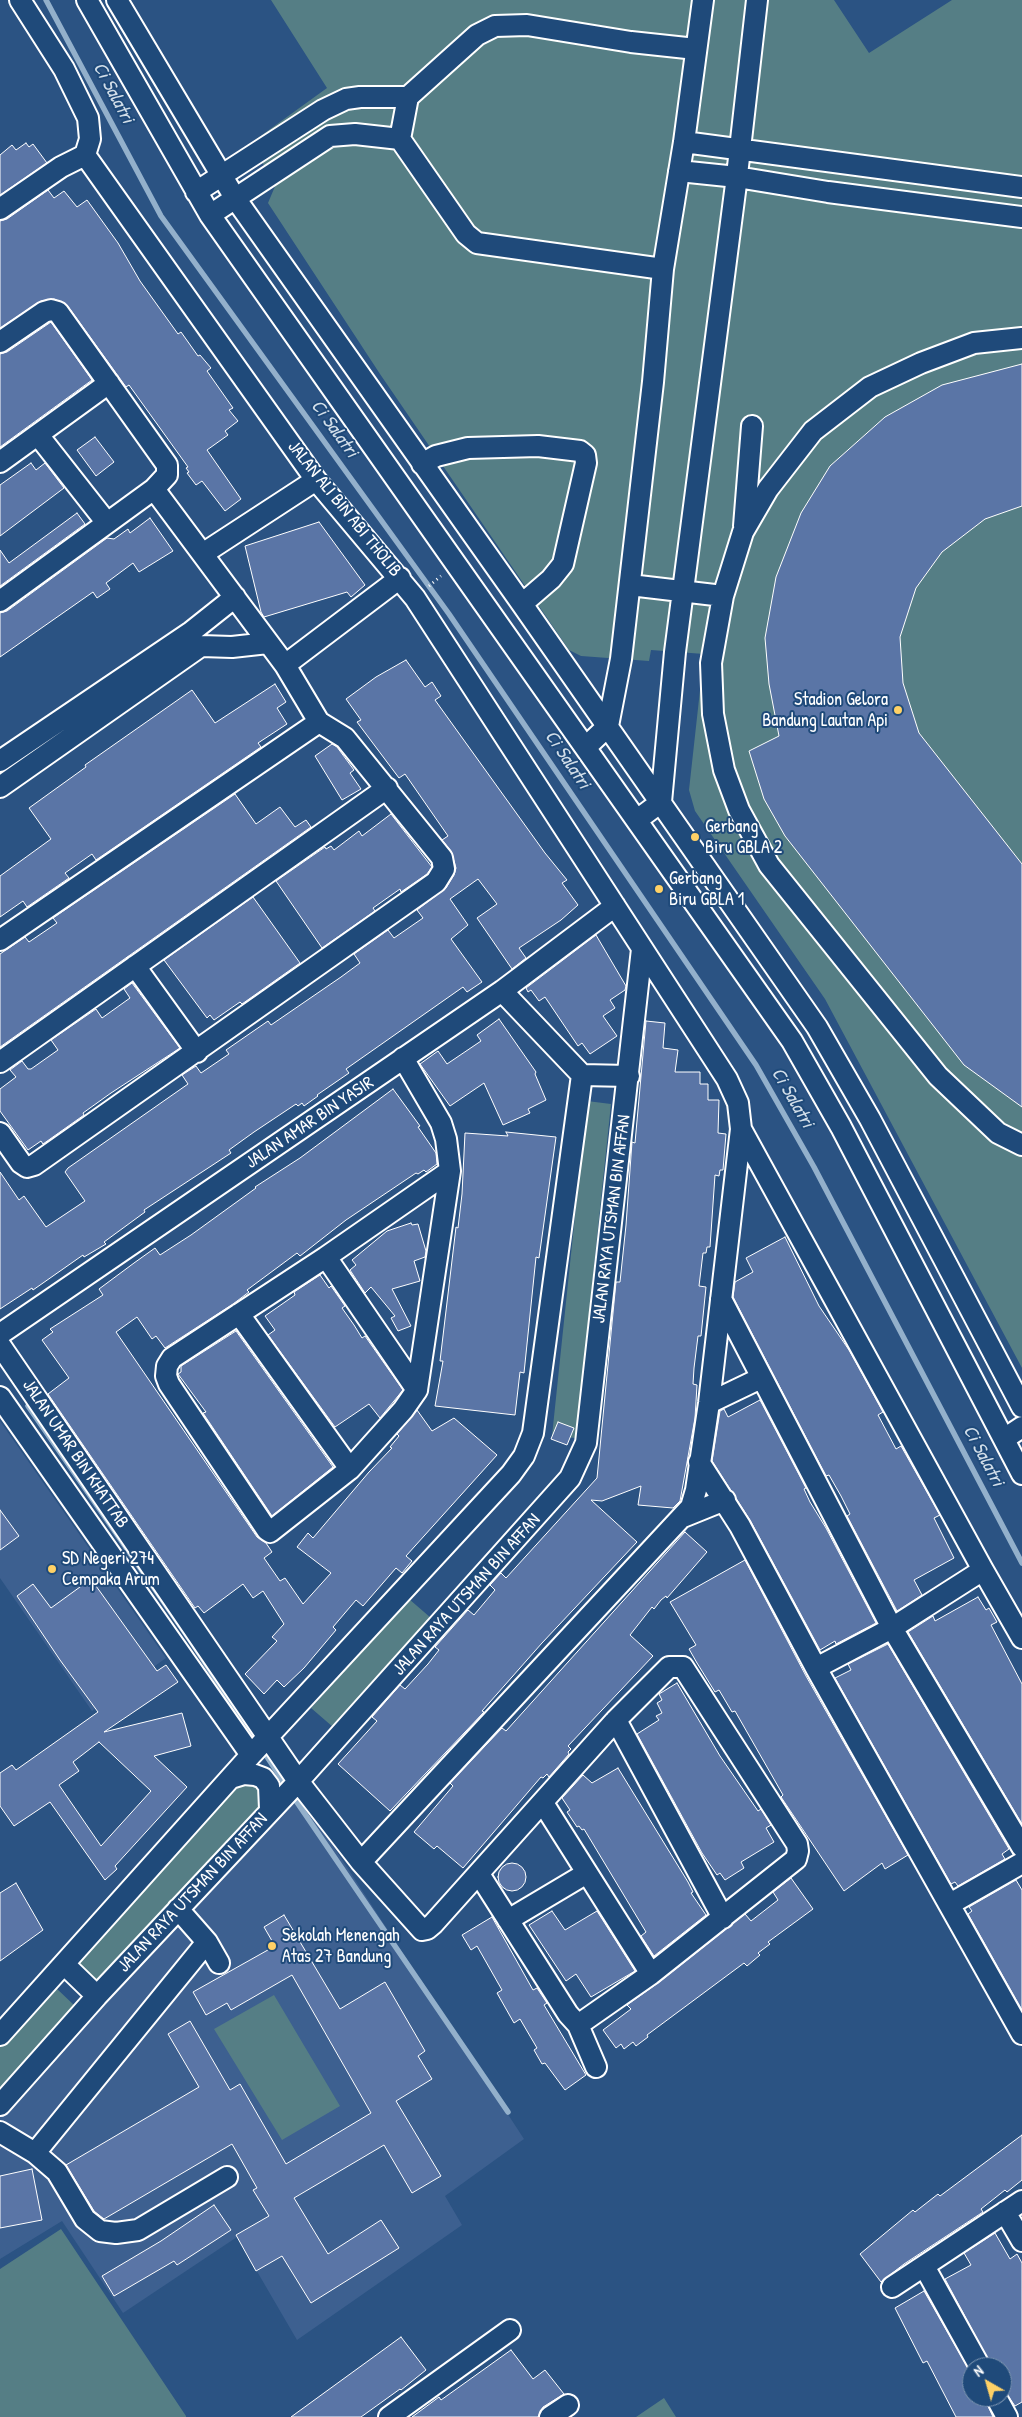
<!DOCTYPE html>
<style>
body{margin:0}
#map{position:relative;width:1022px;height:2417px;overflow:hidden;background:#2b5383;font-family:"Patrick Hand",sans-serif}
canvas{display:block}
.north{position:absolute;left:962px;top:2357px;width:50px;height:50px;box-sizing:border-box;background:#1f4a7a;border:1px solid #7992af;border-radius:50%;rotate:322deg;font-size:14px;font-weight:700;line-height:20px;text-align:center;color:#fff}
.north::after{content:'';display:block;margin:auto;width:18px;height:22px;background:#ffd166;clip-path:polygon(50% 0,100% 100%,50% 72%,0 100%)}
</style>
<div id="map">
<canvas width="1022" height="2417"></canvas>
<div class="north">N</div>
</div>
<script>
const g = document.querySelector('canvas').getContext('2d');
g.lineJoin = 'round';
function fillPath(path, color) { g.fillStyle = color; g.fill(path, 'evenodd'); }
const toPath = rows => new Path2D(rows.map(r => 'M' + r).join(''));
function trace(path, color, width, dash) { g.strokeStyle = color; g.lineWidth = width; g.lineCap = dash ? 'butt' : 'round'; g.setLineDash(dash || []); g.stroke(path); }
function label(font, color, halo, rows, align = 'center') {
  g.font = font + ' "Patrick Hand",sans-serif'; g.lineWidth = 4; g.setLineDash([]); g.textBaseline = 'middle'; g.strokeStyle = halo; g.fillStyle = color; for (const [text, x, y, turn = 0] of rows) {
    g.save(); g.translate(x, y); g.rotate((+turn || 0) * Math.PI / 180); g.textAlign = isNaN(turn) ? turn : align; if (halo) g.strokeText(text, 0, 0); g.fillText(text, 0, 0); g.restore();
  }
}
fillPath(toPath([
 [0,1421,166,1658,92,1711,0,1578],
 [294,1786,524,2139,445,2196,462,2225,297,2340,237,2237,123,2313,62,2221,0,2259,0,2106]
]), '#3d6090');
fillPath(toPath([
 [271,0,834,0,869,53,952,0,1022,0,1022,1368,825,999,695,811,689,790,704,654,651,650,649,661,581,656,569,650,380,374,268,203,276,184,256,153,250,145,237,153,327,88],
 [587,1101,611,1104,576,1438,552,1436],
 [409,1599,431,1618,333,1727,311,1708],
 [241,1782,260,1786,263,1804,98,1983,77,1962],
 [55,1987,76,2007,0,2090,0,2047],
 [274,1995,340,2106,282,2140,214,2029],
 [61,2229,186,2416,186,2417,0,2417,0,2269],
 [664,2398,676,2417,636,2417]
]), '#557e85');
trace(toPath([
 [46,0,161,216,449,614,756,1065,814,1167,1022,1563],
 [28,1406,190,1640,287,1787],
 [292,1795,508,2112]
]), '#93b0cb', 5.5);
const building = toPath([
 [26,143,29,147,33,144,47,163,0,195,0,155,12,145,16,150,26,143],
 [48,190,54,198,64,191,77,207,87,200,118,243,140,281,178,334,181,332,198,356,200,355,211,368,207,371,233,408,229,410,238,421,225,431,228,435,207,450,241,499,225,511,202,481,196,485,187,473,189,472,186,468,188,467,129,385,126,387,67,305,54,299,41,301,0,328,0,221,7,219,48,190],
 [51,322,92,380,0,447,0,354,7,352,51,322],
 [1022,364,1022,506,985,519,942,552,916,588,900,637,903,683,919,733,1022,864,1022,1107,964,1065,785,836,764,799,749,751,779,736,769,684,765,638,776,577,801,513,830,466,885,417,942,385,1022,364],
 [95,437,114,462,96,476,77,450,95,437],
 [31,463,36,470,45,463,64,488,0,536,0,485,31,463],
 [77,513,85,524,0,586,0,550,9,563,77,513],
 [150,518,173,551,139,572,133,563,106,583,110,589,97,598,93,592,0,657,0,613,7,611,107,538,114,539,128,529,130,533,150,518],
 [319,522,365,585,351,597,347,592,264,617,261,612,245,546,319,522],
 [406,660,425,687,432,682,441,696,435,700,545,853,567,880,562,883,578,905,561,920,519,948,526,958,512,969,477,918,497,904,478,879,450,899,468,925,451,939,482,982,467,992,463,987,346,1069,349,1073,317,1095,318,1096,304,1106,302,1103,298,1106,296,1104,254,1132,229,1150,231,1153,144,1210,145,1212,104,1242,106,1244,84,1257,83,1255,33,1290,32,1288,0,1309,0,1172,19,1200,24,1196,46,1227,85,1201,65,1172,68,1168,188,1084,182,1075,196,1066,201,1073,229,1054,226,1050,268,1021,271,1025,341,977,360,963,354,954,388,930,394,938,423,918,417,910,446,888,454,875,456,868,451,851,442,840,448,836,405,774,399,778,357,722,361,720,346,699,376,677,406,660],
 [275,684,286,702,277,708,287,724,258,743,261,747,96,860,92,854,65,873,69,878,27,907,23,901,0,917,0,876,51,839,29,808,86,767,85,765,192,690,215,723,275,684],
 [332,744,337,747,354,770,350,773,361,789,342,800,315,756,332,744],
 [235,794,256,824,280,807,295,827,306,820,311,827,0,1047,0,954,25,937,29,942,57,923,53,918,235,794],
 [391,814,432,867,427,874,401,892,400,889,373,908,375,911,322,948,276,881,325,847,326,849,331,846,334,850,359,831,362,836,391,814],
 [253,897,300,963,242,1004,240,1002,214,1020,210,1015,207,1018,164,960,253,897],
 [596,935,626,986,625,990,610,1000,615,1008,603,1016,617,1036,590,1054,582,1043,578,1046,545,997,539,1001,531,990,528,992,526,988,596,935],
 [132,983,180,1048,111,1093,83,1113,84,1115,43,1144,41,1141,28,1150,0,1111,0,1089,16,1077,10,1070,22,1061,28,1069,31,1069,58,1050,51,1040,96,1009,102,1018,130,998,124,989,132,983],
 [499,1019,536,1072,535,1074,546,1100,528,1109,530,1113,503,1125,484,1083,450,1106,420,1064,438,1051,447,1064,481,1041,477,1035,499,1019],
 [646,1021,665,1023,663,1048,678,1050,675,1072,700,1072,700,1084,708,1084,708,1100,719,1100,718,1133,726,1134,723,1170,720,1170,719,1176,715,1175,710,1247,707,1247,706,1253,703,1253,699,1286,706,1287,701,1336,698,1336,694,1368,693,1384,697,1385,695,1418,680,1501,673,1508,638,1505,641,1486,602,1501,591,1500,637,1542,542,1643,482,1711,484,1712,390,1811,338,1764,377,1721,372,1717,400,1685,405,1689,428,1664,439,1650,435,1647,468,1610,474,1615,495,1590,490,1585,501,1573,506,1578,597,1478,616,1282,620,1282,626,1225,632,1142,635,1143,646,1021],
 [393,1089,420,1126,418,1127,436,1153,437,1164,426,1172,424,1170,418,1174,416,1173,346,1220,300,1256,297,1253,247,1290,249,1292,233,1304,165,1348,156,1336,152,1339,137,1317,116,1332,257,1537,266,1543,272,1552,264,1558,280,1581,285,1578,303,1604,331,1573,297,1547,308,1533,313,1538,369,1472,392,1448,390,1447,399,1436,397,1434,417,1410,432,1431,454,1418,497,1455,406,1556,412,1561,402,1573,396,1568,363,1606,356,1600,333,1627,336,1630,304,1668,284,1687,277,1680,264,1694,245,1674,277,1641,272,1637,284,1624,263,1591,253,1598,243,1584,204,1613,198,1606,195,1608,48,1394,69,1378,42,1340,53,1332,50,1329,103,1295,99,1289,134,1263,155,1248,160,1255,191,1235,256,1188,255,1187,300,1158,393,1089],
 [506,1132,556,1137,539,1258,536,1257,524,1373,520,1372,515,1415,435,1406,443,1361,440,1361,456,1227,458,1228,462,1194,465,1133,508,1136,506,1132],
 [411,1223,412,1225,418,1224,426,1251,425,1257,414,1261,420,1281,392,1289,411,1326,398,1331,391,1318,395,1316,371,1287,365,1293,350,1270,356,1265,352,1260,387,1231,411,1223],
 [785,1237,819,1306,849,1350,883,1412,878,1415,896,1449,901,1446,940,1515,934,1518,954,1558,914,1580,922,1595,897,1611,847,1516,850,1514,841,1496,829,1475,826,1476,733,1297,735,1282,753,1272,746,1258,785,1237],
 [320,1275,329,1288,331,1286,345,1306,342,1308,354,1325,362,1338,365,1336,403,1390,380,1418,369,1404,335,1427,268,1335,275,1330,265,1316,295,1295,294,1292,320,1275],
 [236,1331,333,1467,272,1516,203,1413,206,1412,178,1374,181,1372,181,1366,236,1331],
 [760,1400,806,1488,804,1489,810,1502,826,1528,876,1623,836,1644,835,1641,820,1650,750,1520,712,1461,720,1411,724,1409,728,1417,760,1400],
 [558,1422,574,1428,567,1445,551,1439,558,1422],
 [0,1510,19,1536,0,1550,0,1510],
 [685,1532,707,1552,667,1598,666,1596,661,1600,654,1609,652,1607,630,1635,653,1656,568,1746,571,1749,568,1752,569,1754,549,1777,547,1774,543,1778,541,1777,463,1868,437,1846,434,1849,414,1832,453,1786,450,1783,502,1728,506,1731,685,1532],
 [745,1560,806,1676,908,1855,885,1869,882,1863,844,1891,781,1797,783,1795,735,1711,732,1712,719,1690,715,1692,697,1663,689,1649,696,1645,670,1602,745,1560],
 [91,1579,157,1671,166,1665,178,1682,104,1732,182,1713,191,1746,154,1756,187,1787,115,1866,117,1869,105,1880,50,1802,14,1826,0,1806,0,1773,12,1765,16,1770,98,1712,60,1660,17,1596,33,1584,51,1608,91,1579],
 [99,1742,151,1791,101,1846,59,1785,79,1771,73,1762,99,1742],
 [978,1597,986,1610,989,1608,997,1622,991,1625,1022,1684,1022,1824,908,1632,933,1616,935,1621,978,1597],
 [888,1644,1009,1849,1002,1854,1005,1859,958,1886,955,1882,951,1884,835,1678,851,1670,848,1664,888,1644],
 [677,1683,720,1756,758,1811,761,1809,771,1825,766,1828,774,1842,741,1862,744,1868,725,1880,720,1873,717,1875,702,1853,637,1734,659,1720,656,1716,662,1713,657,1703,662,1700,659,1694,677,1683],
 [618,1768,688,1882,693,1892,691,1893,706,1915,654,1956,641,1936,646,1932,584,1829,582,1830,579,1826,577,1827,567,1812,570,1810,562,1798,583,1775,592,1783,618,1768],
 '498 1877a14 14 0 1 1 28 0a14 14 0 1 1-28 0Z',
 [791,1878,813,1909,768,1942,770,1944,758,1953,760,1955,747,1966,744,1963,647,2035,648,2037,636,2046,633,2042,624,2049,621,2044,616,2048,603,2030,631,2009,627,2005,658,1983,745,1914,751,1921,778,1900,773,1892,791,1878],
 [1016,1880,1022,1890,1022,2010,968,1914,972,1911,969,1907,1016,1880],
 [16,1883,43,1930,0,1961,0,1893,16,1883],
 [552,1911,565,1930,597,1911,635,1971,591,1997,576,1974,566,1981,529,1925,552,1911],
 [284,1915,340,2009,385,1982,425,2051,418,2056,432,2079,396,2101,441,2176,412,2193,384,2145,294,2198,328,2254,381,2220,399,2248,311,2303,282,2256,256,2271,236,2235,269,2216,253,2190,257,2188,232,2144,104,2219,94,2211,66,2165,199,2087,168,2034,190,2021,230,2090,240,2084,286,2164,371,2113,292,1975,231,2010,227,2003,206,2015,193,1992,275,1946,264,1927,284,1915],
 [492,1917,533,1990,537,1988,547,2003,544,2005,586,2075,565,2090,545,2063,542,2064,534,2050,537,2048,520,2019,514,2023,497,1993,502,1990,477,1946,471,1950,462,1935,492,1917],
 [1022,2135,1022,2180,1007,2192,1005,2190,981,2209,983,2212,904,2264,881,2282,860,2254,913,2210,915,2212,938,2194,940,2196,1022,2135],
 [32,2169,42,2220,0,2228,0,2176,32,2169],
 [214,2205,231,2230,177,2265,174,2261,114,2296,102,2276,161,2241,214,2205],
 [995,2233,1010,2259,1017,2254,1022,2263,1022,2402,1015,2406,1002,2387,1002,2367,992,2367,945,2279,971,2265,964,2253,995,2233],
 [924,2291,972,2375,972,2397,984,2397,993,2417,956,2417,927,2361,923,2363,895,2308,924,2291],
 [401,2337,426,2370,401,2390,400,2389,361,2417,291,2417,401,2337],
 [511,2350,533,2379,545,2370,564,2394,543,2407,538,2417,412,2417,439,2397,441,2400,511,2350]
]);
fillPath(building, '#5a75a6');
trace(building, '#fff', 1);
const minor = toPath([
 [20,0,64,69,88,118,90,139,85,155],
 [87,0,210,215,792,1041,841,1127,1022,1474],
 [117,0,235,198,522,604,817,1027,870,1119,1022,1407],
 [684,142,1022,187],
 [679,171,737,177,828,192,1022,217],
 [196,192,323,110,346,99,360,97,408,97],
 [0,209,61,167,85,155,316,480,415,598,727,1079,738,1103,741,1129,983,1570],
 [210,215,330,136,355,134,400,139],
 [663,269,477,243,466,234,400,139,408,97,477,35,495,26,527,25,631,42,696,49],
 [1022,338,974,343,921,363,870,387,813,431,768,489,743,532,723,596,711,663,713,714,724,770,739,810,769,865,938,1076,998,1133,1022,1145],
 [0,342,44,312,51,310,58,312,167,465,167,475,154,489,0,601],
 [38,435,107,523],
 [0,462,109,383],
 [422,464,436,456,468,448,538,446,580,451,585,455,586,463,563,564,551,579,522,604],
 [744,526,752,426],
 [204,553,316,480],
 [630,585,723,596],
 [285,665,400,578],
 [586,747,608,726,621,659,653,382,663,269,684,142,703,0],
 [0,761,191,632,235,597],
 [0,787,201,646,232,647,268,643],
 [637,820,661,802,675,652,736,184,757,0],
 [0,940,319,722],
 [135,966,197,1052],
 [502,991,582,1075,629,1076],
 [0,1062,387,788],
 [0,1133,21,1163,27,1167,34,1165,436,882,444,869,442,858,345,738,319,722,285,665,154,489],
 [326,1257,172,1358,167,1366,166,1376,169,1384,267,1530,270,1532,350,1469],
 [721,1299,892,1628,1022,1847],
 [239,1314,350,1469,403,1410,417,1390,326,1257,450,1171,446,1139,441,1123,403,1058],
 [0,1334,502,991,615,906],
 [0,1345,298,1781,361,1862,422,1930,427,1929,433,1924,616,1720,669,1667,683,1667,797,1844,798,1851,796,1859,651,1974,578,2025],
 [417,1390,450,1171],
 [0,1397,251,1755],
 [709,1403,761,1378],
 [1004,1439,1022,1427],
 [699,1462,740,1526,816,1668,1022,2034],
 [683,1517,725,1500],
 [816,1668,892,1628,983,1570,1022,1638],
 [616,1720,723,1918],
 [231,1778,244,1774,255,1775,263,1778,269,1786,270,1809],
 [543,1803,651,1974],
 [361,1862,691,1507,696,1490,709,1403,741,1129],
 [479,1874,568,2014,578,2025,596,2067],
 [950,1904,1022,1863],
 [178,1909,207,1942,219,1963],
 [508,1920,587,1873],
 [64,1964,97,1996],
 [0,2035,251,1755,511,1474,524,1456,533,1433,582,1075],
 [0,2105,97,1996,294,1786,570,1478,586,1443,642,949],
 [0,2132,35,2153,57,2172,85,2219,100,2231,116,2233,138,2230,227,2177],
 [35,2153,207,1942],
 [1005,2212,1022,2241],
 [924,2266,980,2367],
 [892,2287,1022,2201],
 [996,2397,1007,2417],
 [389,2417,510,2330],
 [550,2417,568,2405]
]);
trace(minor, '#fff', 24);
trace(toPath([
 [429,586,441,576]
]), '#fff', 3, [1, 4]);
trace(minor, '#1f4a7a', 20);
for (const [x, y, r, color] of [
 [898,710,5,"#ffd166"],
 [695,837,5,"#ffd166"],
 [659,889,5,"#ffd166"],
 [52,1569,5,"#ffd166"],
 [272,1946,5,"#ffd166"]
]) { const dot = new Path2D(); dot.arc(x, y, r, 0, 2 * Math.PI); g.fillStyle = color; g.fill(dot); trace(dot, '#1f4a7a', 2); }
label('18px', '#fff', '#1f4a7a', [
 ["JALAN ALI BIN ABI THOLIB",344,509,51],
 ["JALAN AMAR BIN YASIR",310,1123,-34],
 ["JALAN RAYA UTSMAN BIN AFFAN",612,1219,-83],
 ["JALAN UMAR BIN KHATTAB",75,1454,56],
 ["JALAN RAYA UTSMAN BIN AFFAN",467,1595,-48],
 ["JALAN RAYA UTSMAN BIN AFFAN",193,1893,-47]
]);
label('18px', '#fff', '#1f4a7a', [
 ["Stadion Gelora",888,700,"right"],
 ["Bandung Lautan Api",888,721,"right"],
 ["Gerbang",705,827],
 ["Biru GBLA 2",705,848],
 ["Gerbang",669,879],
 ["Biru GBLA 1",669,900],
 ["SD Negeri 274",62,1559],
 ["Cempaka Arum",62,1580],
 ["Sekolah Menengah",282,1936],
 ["Atas 27 Bandung",282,1957]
], 'left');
label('italic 19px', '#d2dee9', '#1f4a7a', [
 ["Ci Salatri",113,93,62],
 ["Ci Salatri",334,429,54],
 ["Ci Salatri",567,760,56],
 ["Ci Salatri",792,1098,60],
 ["Ci Salatri",983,1456,62]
]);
</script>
